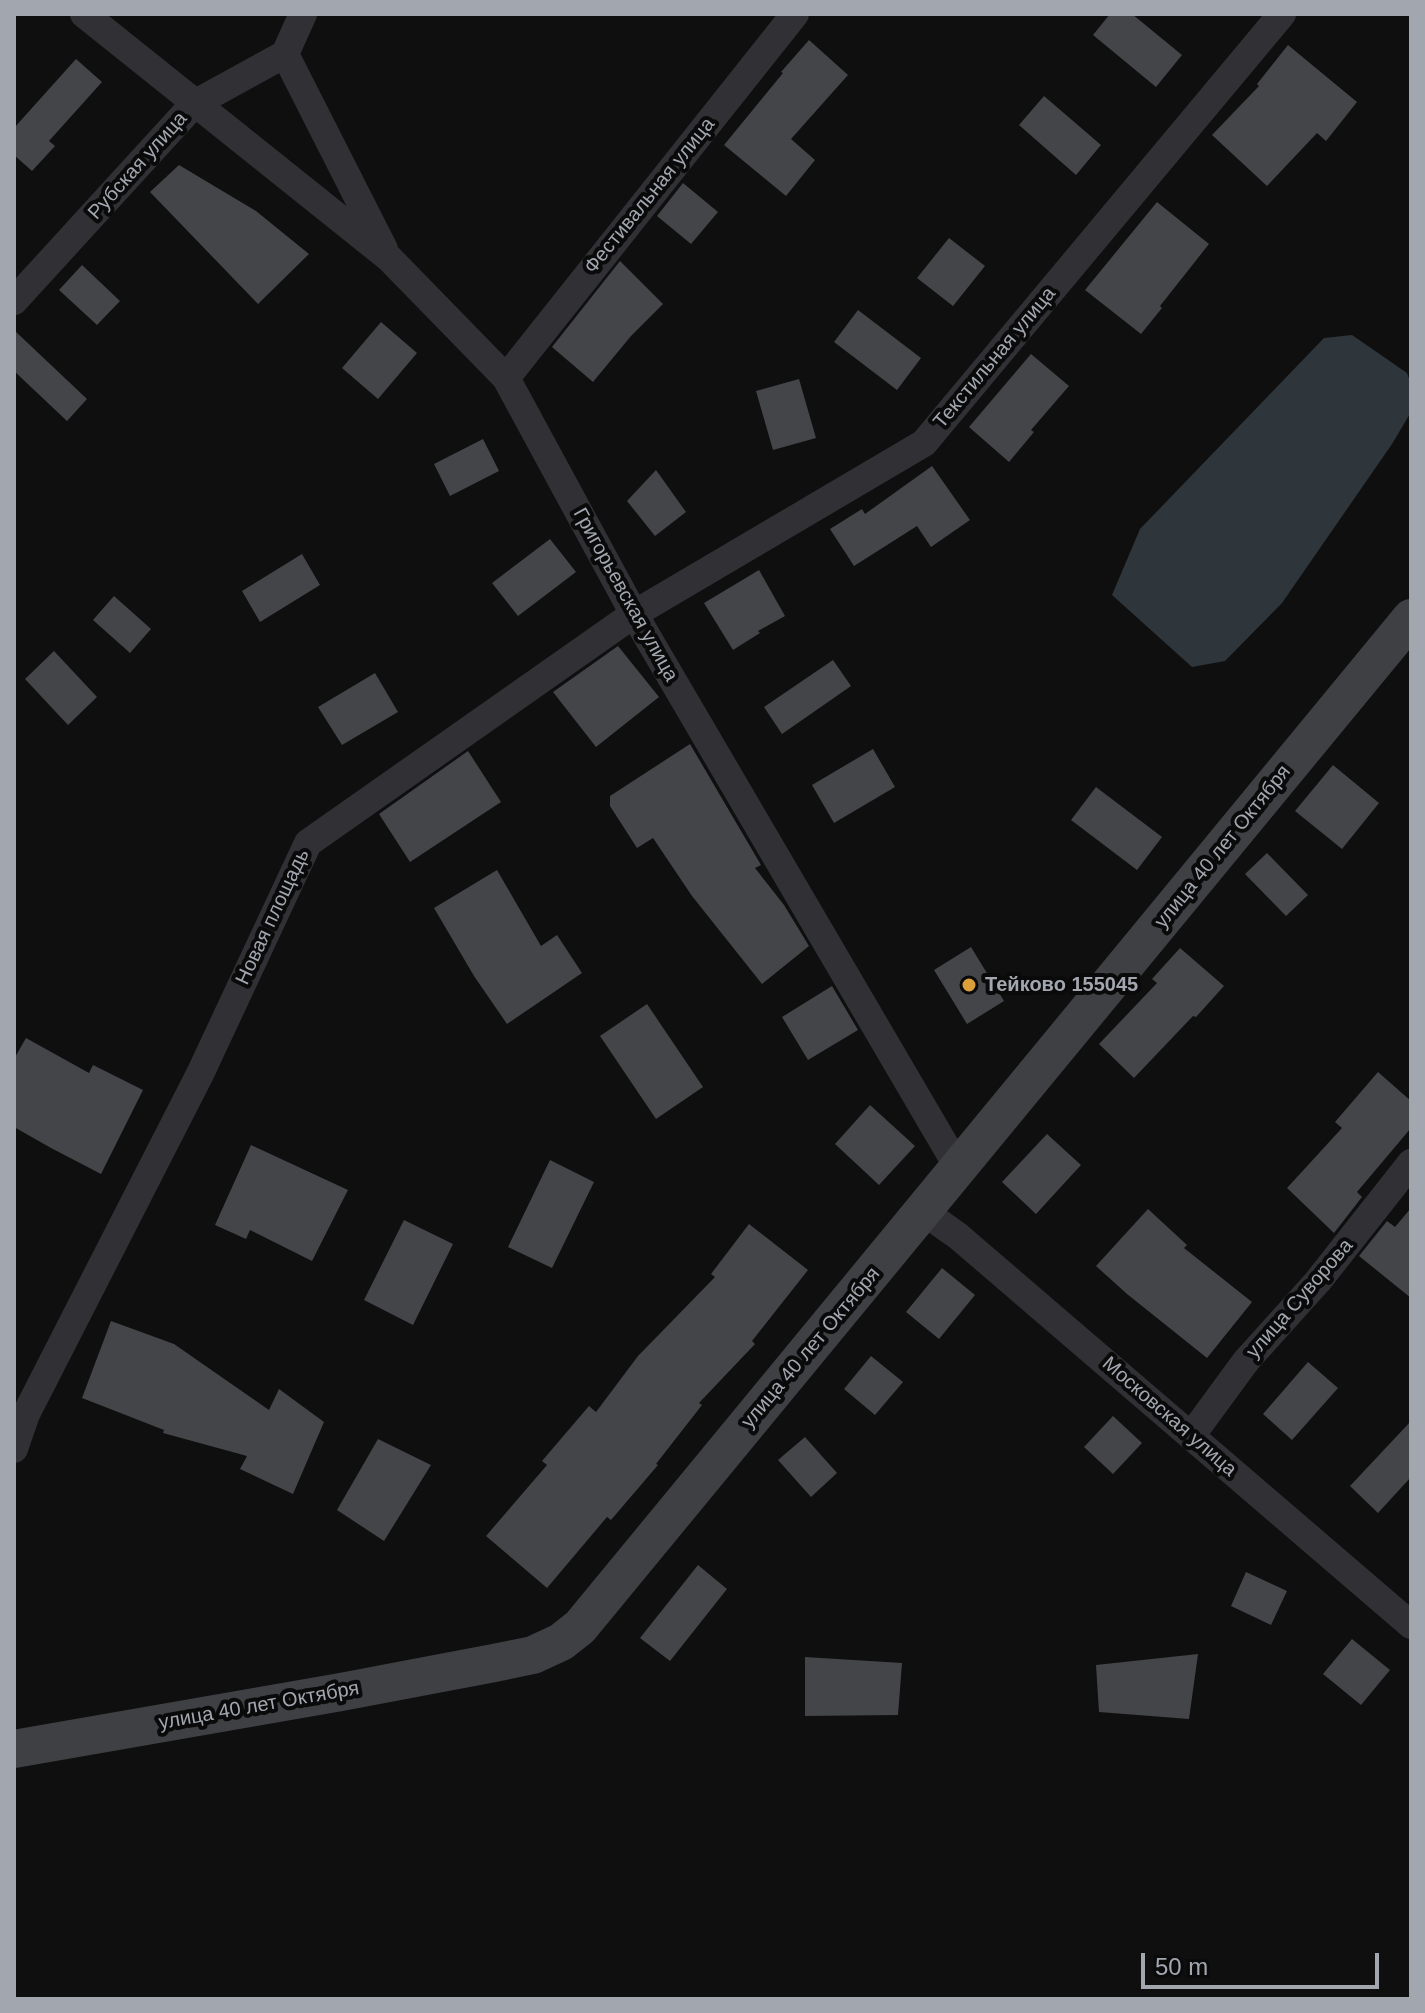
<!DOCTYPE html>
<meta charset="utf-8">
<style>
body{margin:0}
#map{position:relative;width:1425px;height:2013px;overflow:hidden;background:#0f0f10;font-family:Arial,sans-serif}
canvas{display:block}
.frame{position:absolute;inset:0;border:16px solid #a2a7af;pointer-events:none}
.scale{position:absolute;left:1141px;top:1953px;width:238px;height:36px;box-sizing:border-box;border:4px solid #a2a7af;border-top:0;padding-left:10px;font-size:24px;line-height:28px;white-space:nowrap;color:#a2a7af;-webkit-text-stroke:6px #0a0a0b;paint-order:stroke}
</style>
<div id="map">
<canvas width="1425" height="2013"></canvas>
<div class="frame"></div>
<div class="scale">50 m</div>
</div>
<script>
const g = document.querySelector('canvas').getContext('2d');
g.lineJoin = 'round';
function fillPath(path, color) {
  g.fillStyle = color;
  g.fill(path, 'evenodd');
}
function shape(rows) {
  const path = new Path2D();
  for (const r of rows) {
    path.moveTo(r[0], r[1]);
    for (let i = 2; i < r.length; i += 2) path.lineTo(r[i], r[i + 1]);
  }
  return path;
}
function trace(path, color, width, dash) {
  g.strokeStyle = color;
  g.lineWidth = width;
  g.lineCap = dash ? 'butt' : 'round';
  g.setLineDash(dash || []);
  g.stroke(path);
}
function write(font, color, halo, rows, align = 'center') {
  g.font = font + ' Arial,sans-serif';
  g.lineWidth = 8;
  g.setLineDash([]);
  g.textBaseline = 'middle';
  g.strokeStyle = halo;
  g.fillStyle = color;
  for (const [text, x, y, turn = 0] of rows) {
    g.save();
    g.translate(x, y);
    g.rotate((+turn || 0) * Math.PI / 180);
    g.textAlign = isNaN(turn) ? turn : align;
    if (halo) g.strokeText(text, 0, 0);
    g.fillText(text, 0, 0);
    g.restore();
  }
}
const water = shape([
 [1352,335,1407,373,1411,384,1411,412,1392,444,1282,603,1225,661,1192,667,1112,595,1140,529,1324,338]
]);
const building = shape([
 [1110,14,1132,14,1182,55,1156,87,1093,35],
 [809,40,848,75,791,139,815,160,786,196,724,145,783,73,781,72],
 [1288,45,1357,102,1326,141,1317,133,1267,186,1212,135,1259,86,1257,84],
 [76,59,102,82,49,141,55,146,32,171,14,155,14,128],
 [1044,96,1101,145,1076,175,1019,125],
 [179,165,256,211,309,254,258,304,150,192],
 [683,183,718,212,691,244,657,216],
 [1157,202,1209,244,1160,306,1162,308,1141,334,1085,290],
 [949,238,985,266,953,306,917,278],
 [620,261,663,304,631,336,593,382,552,347],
 [82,265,120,301,97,325,59,290],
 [858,310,921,358,897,390,834,342],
 [381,322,417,353,378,399,342,368],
 [14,330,87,399,67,421,14,371],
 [1031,354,1069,386,1031,430,1034,432,1009,462,969,427],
 [799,379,816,438,773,450,756,391],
 [483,439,499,471,450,496,434,464],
 [932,466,970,520,931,547,917,526,854,566,830,529,862,509,865,514],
 [656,470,686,512,655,536,627,501],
 [550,539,576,572,518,616,492,583],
 [302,554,320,585,260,622,242,591],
 [759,570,785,616,758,631,760,633,733,650,704,603],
 [114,596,151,629,130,653,93,620],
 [618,646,659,697,596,747,553,692],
 [54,651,97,697,68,725,25,679],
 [833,660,851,686,782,734,764,707],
 [375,673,398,712,342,745,318,707],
 [690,744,761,865,755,868,784,905,809,946,762,984,692,896,653,838,637,848,610,806,610,796],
 [873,749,895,787,834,823,812,785],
 [468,751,501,802,410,862,379,814],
 [1333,765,1379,803,1342,849,1295,811],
 [1096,787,1162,837,1137,870,1071,820],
 [1267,853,1308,895,1286,916,1245,874],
 [497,870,541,946,557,935,582,973,507,1024,474,976,434,908],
 [971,947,1004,1001,967,1024,934,970],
 [1180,948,1224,986,1196,1017,1193,1016,1134,1078,1099,1044,1157,983,1152,979],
 [832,986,858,1030,808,1060,782,1017],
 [647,1004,703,1087,656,1119,600,1036],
 [26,1038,89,1073,93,1065,143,1090,101,1174,51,1148,14,1127,14,1059],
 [1378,1072,1411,1101,1411,1128,1357,1192,1362,1197,1334,1233,1287,1188,1342,1128,1335,1122],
 [870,1105,915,1146,879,1185,835,1144],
 [1047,1134,1081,1165,1036,1214,1002,1182],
 [251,1145,348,1190,312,1261,250,1230,246,1239,215,1225],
 [550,1160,594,1182,552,1268,508,1247],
 [1411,1208,1411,1298,1359,1256,1387,1221,1395,1227],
 [1148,1209,1187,1245,1184,1248,1252,1302,1207,1358,1127,1294,1096,1266],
 [404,1220,453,1244,413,1325,364,1300],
 [749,1224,808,1270,752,1341,755,1344,699,1403,702,1405,656,1464,658,1465,611,1520,607,1517,547,1588,486,1536,547,1465,542,1461,589,1406,596,1412,638,1356,715,1277,711,1274],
 [942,1268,975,1295,939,1339,906,1312],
 [111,1321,174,1344,269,1410,279,1389,324,1422,293,1494,240,1469,247,1456,163,1433,164,1430,82,1398],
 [871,1356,903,1382,875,1415,844,1389],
 [1308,1362,1338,1388,1292,1440,1263,1414],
 [1113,1416,1142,1443,1113,1474,1084,1447],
 [1411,1421,1411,1477,1378,1513,1350,1486],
 [805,1437,837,1473,811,1497,778,1460],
 [378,1439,431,1465,384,1541,337,1510],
 [698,1565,727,1589,670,1661,640,1638],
 [1246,1572,1287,1591,1271,1625,1231,1606],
 [1352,1639,1390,1670,1361,1705,1323,1674],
 [1198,1654,1189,1719,1099,1712,1096,1665],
 [805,1657,902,1663,898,1715,805,1716]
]);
const street = shape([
 [84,14,389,258,506,378,634,614,959,1169],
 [285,54,384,249],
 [14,301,194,104,285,54,303,14],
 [506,378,795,14],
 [924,1212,958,1236,1411,1625],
 [1191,1436,1246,1361,1318,1281,1411,1163],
 [14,1449,26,1414,200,1074,308,843,634,614,924,443,1282,14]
]);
const secondary = shape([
 [14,1749,341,1692,494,1663,533,1655,561,1642,580,1627,1411,618]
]);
const markers = [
 [969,985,8,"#db9f3c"]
];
const streetNames = [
 ["Рубская улица",138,166,-48],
 ["Фестивальная улица",650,196,-51],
 ["Текстильная улица",995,358,-50],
 ["Григорьевская улица",625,595,61],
 ["улица 40 лет Октября",1223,847,-51],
 ["Новая площадь",273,917,-65],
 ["улица Суворова",1300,1299,-49],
 ["улица 40 лет Октября",811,1348,-50],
 ["Московская улица",1169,1417,41],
 ["улица 40 лет Октября",259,1706,-10]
];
const poiNames = [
 ["Тейково 155045",985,985]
];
fillPath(water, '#2e363b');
fillPath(building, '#434548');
trace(street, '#313135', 28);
trace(secondary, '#3f4044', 38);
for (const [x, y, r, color] of markers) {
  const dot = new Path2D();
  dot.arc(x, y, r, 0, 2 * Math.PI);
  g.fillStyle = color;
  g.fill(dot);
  trace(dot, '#0a0a0b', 3);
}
write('20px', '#a2a7af', '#0a0a0b', streetNames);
write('bold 20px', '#a2a7af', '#0a0a0b', poiNames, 'left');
</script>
